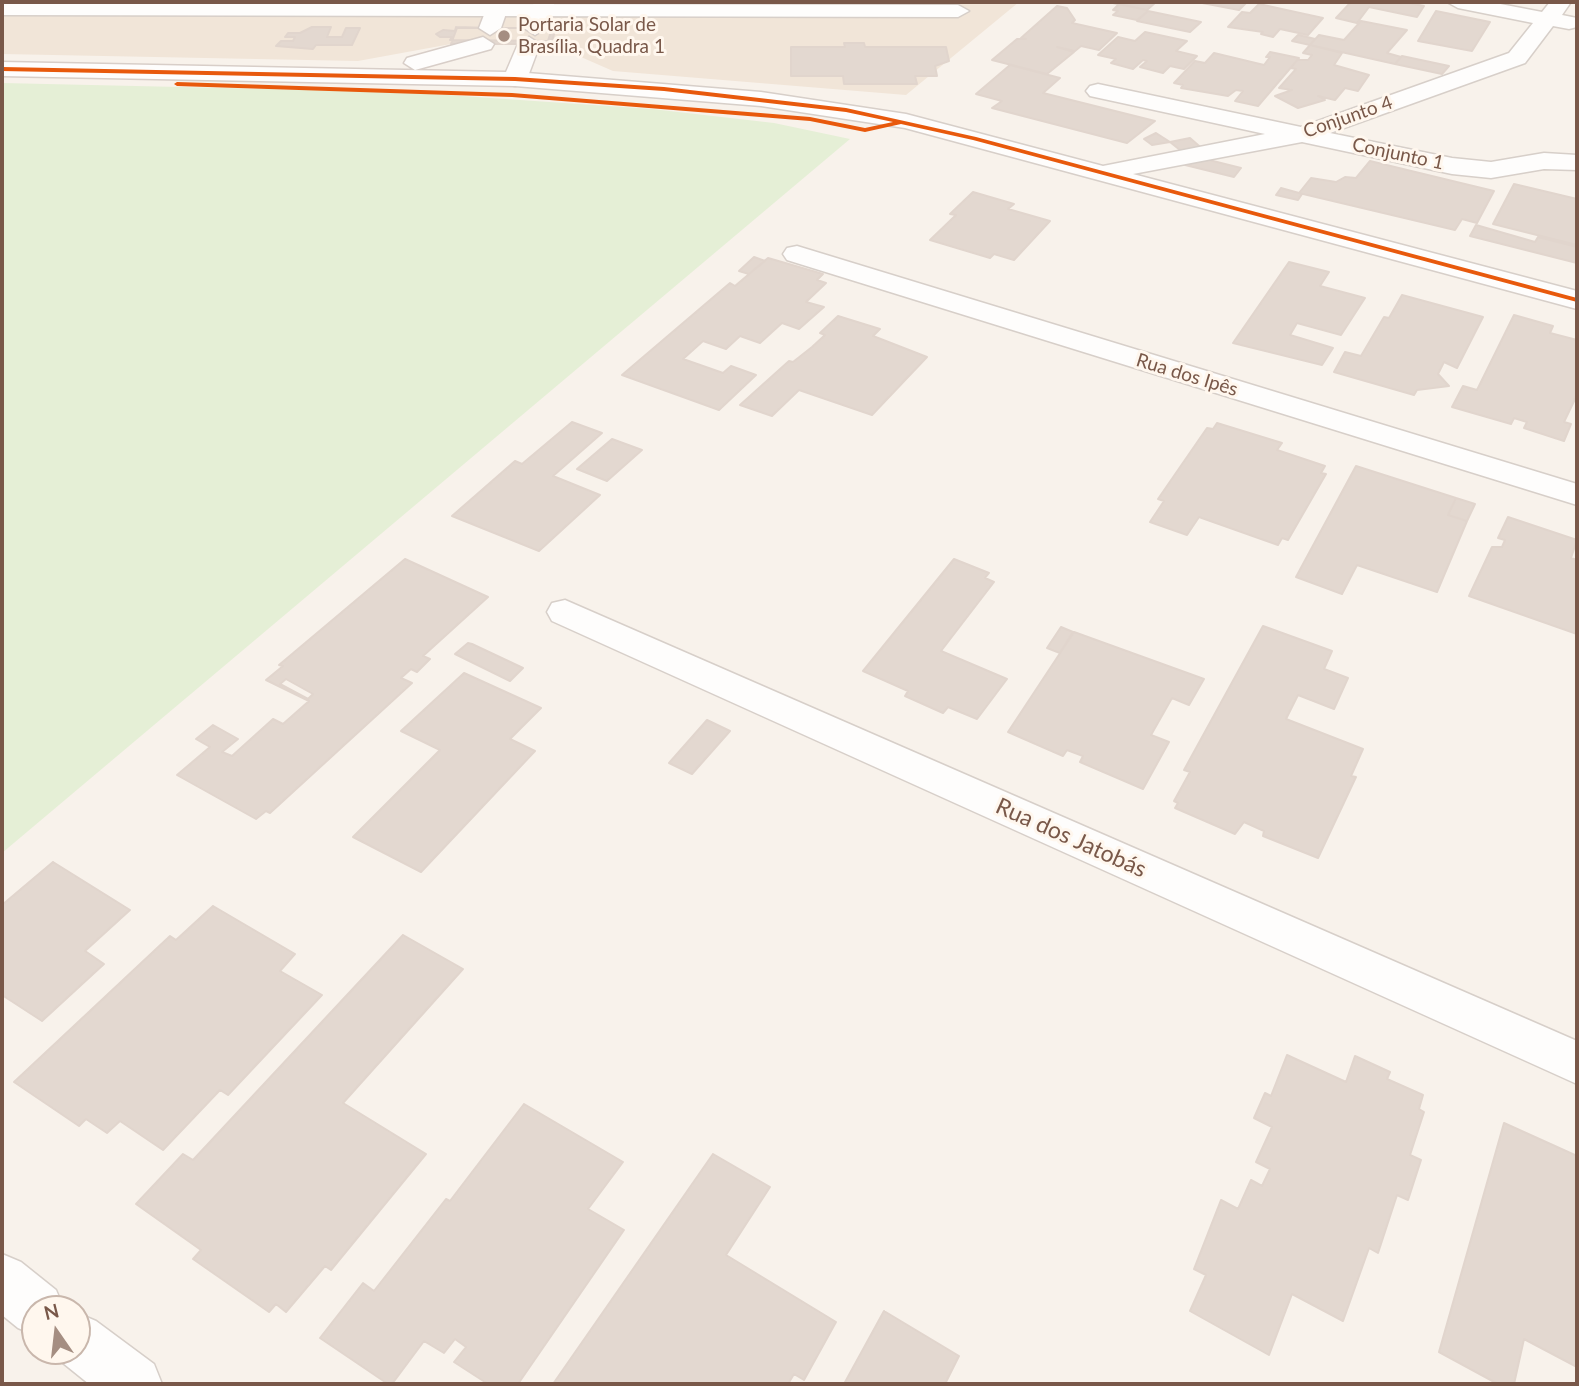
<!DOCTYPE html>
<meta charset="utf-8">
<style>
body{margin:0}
#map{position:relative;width:1579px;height:1386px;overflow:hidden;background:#f8f2eb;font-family:Lato,sans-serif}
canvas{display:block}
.frame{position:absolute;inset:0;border:4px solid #795849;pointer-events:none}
.north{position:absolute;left:21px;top:1295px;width:70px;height:70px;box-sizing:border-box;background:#fff7ee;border:2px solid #c9b7ac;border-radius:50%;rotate:346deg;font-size:19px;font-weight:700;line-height:28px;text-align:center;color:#795849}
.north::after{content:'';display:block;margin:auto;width:24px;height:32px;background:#a58e82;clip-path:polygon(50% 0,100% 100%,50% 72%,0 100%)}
</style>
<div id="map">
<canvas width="1579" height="1386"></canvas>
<div class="frame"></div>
<div class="north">N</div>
</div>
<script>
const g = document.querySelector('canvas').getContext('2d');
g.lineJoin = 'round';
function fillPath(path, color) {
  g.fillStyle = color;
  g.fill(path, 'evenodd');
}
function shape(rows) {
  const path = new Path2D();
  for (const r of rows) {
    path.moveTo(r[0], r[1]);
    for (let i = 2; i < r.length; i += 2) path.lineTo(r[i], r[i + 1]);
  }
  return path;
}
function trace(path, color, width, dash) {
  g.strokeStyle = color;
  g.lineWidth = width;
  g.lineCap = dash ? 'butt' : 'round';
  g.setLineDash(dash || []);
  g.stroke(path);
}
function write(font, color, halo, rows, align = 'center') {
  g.font = font + ' Lato,sans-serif';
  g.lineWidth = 6;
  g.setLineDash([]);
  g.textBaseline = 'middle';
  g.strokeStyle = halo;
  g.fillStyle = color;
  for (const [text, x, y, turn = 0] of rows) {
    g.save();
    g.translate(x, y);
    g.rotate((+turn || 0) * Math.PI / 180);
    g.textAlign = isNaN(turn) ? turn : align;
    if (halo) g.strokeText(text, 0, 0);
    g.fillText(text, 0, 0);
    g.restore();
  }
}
const residential = shape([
 [2,2,1019,2,906,95,613,71,551,44,451,44,358,61,2,54]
]);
const green = shape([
 [2,83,403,92,652,109,774,123,850,139,2,853]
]);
const building = shape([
 [1108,2,1156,2,1147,10,1108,2],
 [1197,2,1247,2,1239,10,1197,2],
 [1351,2,1404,2,1424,6,1417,17,1369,7,1357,23,1336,18,1351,2],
 [1119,4,1147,10,1148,11,1137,20,1113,15,1118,11,1113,10,1119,4],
 [1259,4,1300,13,1323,18,1308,35,1280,29,1273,37,1261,34,1263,32,1228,27,1242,12,1250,13,1259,4],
 [1057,6,1067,8,1075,20,1072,23,1117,33,1099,50,1081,46,1075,51,1057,47,1074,52,1047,74,992,60,1017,39,1026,39,1021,38,1057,6],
 [1148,11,1201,22,1190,32,1137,21,1148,11],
 [1436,11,1490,22,1472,51,1418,41,1436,11],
 [1361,21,1407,30,1387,53,1401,57,1395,64,1310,45,1319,35,1344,40,1361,21],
 [312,27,331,27,327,37,342,37,346,28,360,28,352,45,316,45,313,49,276,46,281,41,293,41,295,37,285,37,288,33,300,33,312,27],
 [456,27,491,28,552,28,548,41,450,40,452,37,440,37,436,34,443,30,455,31,456,27],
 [457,28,556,28,551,44,451,44,457,28],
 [1145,32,1187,41,1176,51,1197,56,1184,69,1170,66,1163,73,1140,67,1147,61,1143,60,1133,69,1111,63,1116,59,1098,55,1118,37,1135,41,1145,32],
 [1298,35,1307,37,1315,39,1310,45,1292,41,1298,35],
 [844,43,864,43,865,47,946,47,949,61,935,66,937,76,915,76,917,84,844,84,843,76,791,76,791,47,845,47,844,43],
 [1310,45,1342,53,1334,65,1369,75,1358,91,1345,88,1335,100,1318,96,1325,100,1298,108,1275,96,1292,90,1279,88,1296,69,1291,68,1297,60,1308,60,1312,55,1303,53,1310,45],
 [1270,52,1299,58,1258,106,1235,101,1243,91,1236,90,1228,96,1181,88,1183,85,1174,83,1195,61,1205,63,1214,53,1264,65,1270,57,1266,57,1270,52],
 [1402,56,1449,66,1442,74,1395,64,1402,56],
 [1010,65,1060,78,1043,93,1155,121,1127,143,992,108,1002,101,976,94,1010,65],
 [1156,133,1170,142,1152,145,1144,139,1156,133],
 [1190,138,1206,152,1205,159,1241,168,1234,177,1177,163,1185,154,1170,142,1190,138],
 [1370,161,1469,185,1494,191,1477,223,1462,219,1455,230,1299,193,1311,178,1336,182,1345,177,1356,178,1370,161],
 [1514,184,1577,199,1577,245,1493,224,1514,184],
 [1281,188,1299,193,1302,194,1298,200,1276,195,1281,188],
 [973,192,1014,204,1008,209,1050,221,1014,260,994,254,990,258,930,240,956,215,950,214,973,192],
 [1476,225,1535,242,1538,237,1577,247,1577,263,1470,236,1476,225],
 [754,257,765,261,749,274,739,271,754,257],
 [768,258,823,274,817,280,826,283,806,302,824,307,799,329,782,323,760,343,740,336,726,349,703,341,683,359,723,373,731,366,756,375,719,410,622,375,730,283,735,286,768,258],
 [1289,262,1329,272,1320,286,1365,298,1341,335,1297,323,1290,335,1333,348,1322,365,1233,343,1289,262],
 [1402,295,1483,317,1457,368,1444,362,1438,374,1449,386,1417,390,1414,395,1334,372,1345,352,1361,356,1384,317,1389,318,1402,295],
 [1514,315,1553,326,1550,333,1577,340,1577,395,1564,422,1571,424,1564,441,1524,428,1527,422,1514,418,1511,424,1452,407,1463,386,1477,390,1514,315],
 [838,316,880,329,873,336,927,357,872,415,799,390,772,416,740,405,789,361,793,362,812,347,825,335,820,333,838,316],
 [572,422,602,433,553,476,600,495,539,551,452,516,515,461,522,464,572,422],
 [1217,423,1282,443,1277,450,1325,466,1321,473,1326,474,1288,540,1282,538,1278,545,1199,517,1187,535,1150,522,1164,501,1158,499,1207,428,1213,429,1217,423],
 [612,439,642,450,607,481,577,469,612,439],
 [1356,466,1456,498,1448,515,1467,521,1437,592,1357,565,1342,594,1296,577,1356,466],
 [1456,498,1475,504,1467,521,1448,515,1456,498],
 [1508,517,1577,540,1571,558,1577,560,1577,634,1469,596,1492,547,1502,547,1505,540,1498,538,1508,517],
 [405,559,488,597,423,656,430,659,417,672,411,669,401,678,412,683,270,813,266,811,256,819,177,775,210,747,196,739,213,725,238,739,222,752,232,756,273,719,283,724,309,701,266,680,283,666,279,665,405,559],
 [286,679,313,694,308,699,280,684,286,679],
 [954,559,989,573,985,578,994,582,941,651,1007,679,977,719,948,707,943,713,905,696,908,691,863,671,954,559],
 [1263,626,1332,651,1324,669,1348,678,1334,709,1298,695,1286,719,1363,749,1351,776,1356,777,1318,858,1263,836,1264,831,1244,822,1235,834,1175,808,1178,803,1174,801,1190,772,1184,770,1263,626],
 [1061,627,1073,632,1060,653,1047,648,1061,627],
 [1074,632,1204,679,1189,705,1172,698,1151,735,1169,742,1143,789,1080,762,1083,756,1067,750,1063,756,1008,732,1074,632],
 [468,643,472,644,523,668,510,681,455,654,468,643],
 [464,673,541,708,510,739,535,751,421,872,353,837,440,750,401,731,464,673],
 [707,720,730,731,692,774,669,763,707,720],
 [53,862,130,910,85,951,104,964,42,1021,2,995,2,905,53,862],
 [213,906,295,954,280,971,322,995,228,1095,220,1090,163,1150,120,1121,107,1133,86,1119,79,1126,14,1082,170,936,176,940,213,906],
 [403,935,463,969,343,1103,426,1154,331,1270,325,1266,286,1312,276,1304,269,1312,193,1259,201,1250,136,1204,183,1154,193,1160,403,935],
 [1287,1055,1346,1082,1355,1056,1390,1072,1387,1079,1423,1095,1419,1109,1424,1112,1410,1155,1421,1160,1408,1200,1397,1195,1378,1253,1369,1248,1343,1321,1292,1294,1269,1355,1190,1311,1206,1275,1194,1269,1221,1200,1238,1209,1251,1180,1262,1186,1270,1169,1256,1162,1272,1127,1254,1118,1265,1093,1271,1096,1287,1055],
 [524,1104,623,1162,588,1209,624,1230,518,1384,488,1384,454,1362,466,1347,455,1339,444,1353,424,1341,392,1384,388,1384,320,1338,363,1283,374,1291,446,1199,450,1201,524,1104],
 [1504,1123,1577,1156,1577,1367,1524,1339,1514,1384,1498,1384,1439,1352,1504,1123],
 [713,1154,770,1187,726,1255,836,1322,804,1380,794,1374,788,1384,553,1384,713,1154],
 [884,1311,959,1356,945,1384,844,1384,884,1311]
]);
const street = shape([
 [1447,2,1490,2,1542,12,1550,2,1571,2,1562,15,1577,18,1577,27,1569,29,1553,26,1525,63,1330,133,1452,158,1491,162,1544,153,1577,155,1577,170,1544,169,1491,178,1452,174,1302,142,1133,174,1577,291,1577,309,905,128,761,106,515,86,507,84,503,79,507,74,515,72,761,92,906,114,1103,166,1265,134,1090,96,1086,91,1090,86,1098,84,1301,127,1509,53,1533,23,1458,8,1447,2],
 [2,3,958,5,969,11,958,17,2,15,2,3],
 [797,246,1577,484,1577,505,787,260,783,254,787,248,797,246],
 [565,600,1577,1041,1577,1084,552,621,547,612,552,603,565,600],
 [2,1254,21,1262,56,1290,64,1309,35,1309,35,1335,18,1328,2,1315,2,1254],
 [77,1313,96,1321,154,1364,162,1384,89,1384,58,1359,54,1351,77,1351,77,1313]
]);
const secondary = shape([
 [489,2,510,2,501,28,490,35,479,28,489,2],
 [534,2,555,2,546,28,535,35,524,28,534,2],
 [483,37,494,44,491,49,415,70,404,63,407,58,483,37],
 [529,37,540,44,527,79,523,84,515,86,2,76,2,62,506,72,518,44,529,37]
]);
const cycleway = shape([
 [2,67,515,77,664,87,846,108,976,137,1577,298,1577,302,973,140,901,124,865,132,810,121,512,97,177,86,174,84,177,82,512,93,810,117,865,128,893,122,846,112,664,91,515,81,2,71,2,67]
]);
const markers = [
 [504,36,7,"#a58e82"]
];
const farPoinames = [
 ["Portaria Solar de",518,25],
 ["Brasília, Quadra 1",518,47]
];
const farStreetnames = [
 ["Conjunto 4",1348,117,-19],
 ["Conjunto 1",1398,154,12],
 ["Rua dos Ipês",1187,375,17]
];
const streetNames = [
 ["Rua dos Jatobás",1071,838,24]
];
fillPath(residential, '#f1e5d8');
fillPath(green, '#e5efd6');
fillPath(building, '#e3d8d0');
trace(building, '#e1d5cd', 2);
trace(street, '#d7cfc9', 3);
trace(secondary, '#d8cec8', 3);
fillPath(street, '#fefdfc');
fillPath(secondary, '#fefdfc');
fillPath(cycleway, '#e8590c');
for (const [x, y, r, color] of markers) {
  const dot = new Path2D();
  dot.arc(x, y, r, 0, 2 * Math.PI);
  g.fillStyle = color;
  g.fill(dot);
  trace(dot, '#fff7ee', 2.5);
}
write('19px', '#795849', '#fff7ee', farPoinames, 'left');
write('19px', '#795849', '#fff7ee', farStreetnames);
write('23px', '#795849', '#fff7ee', streetNames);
</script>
